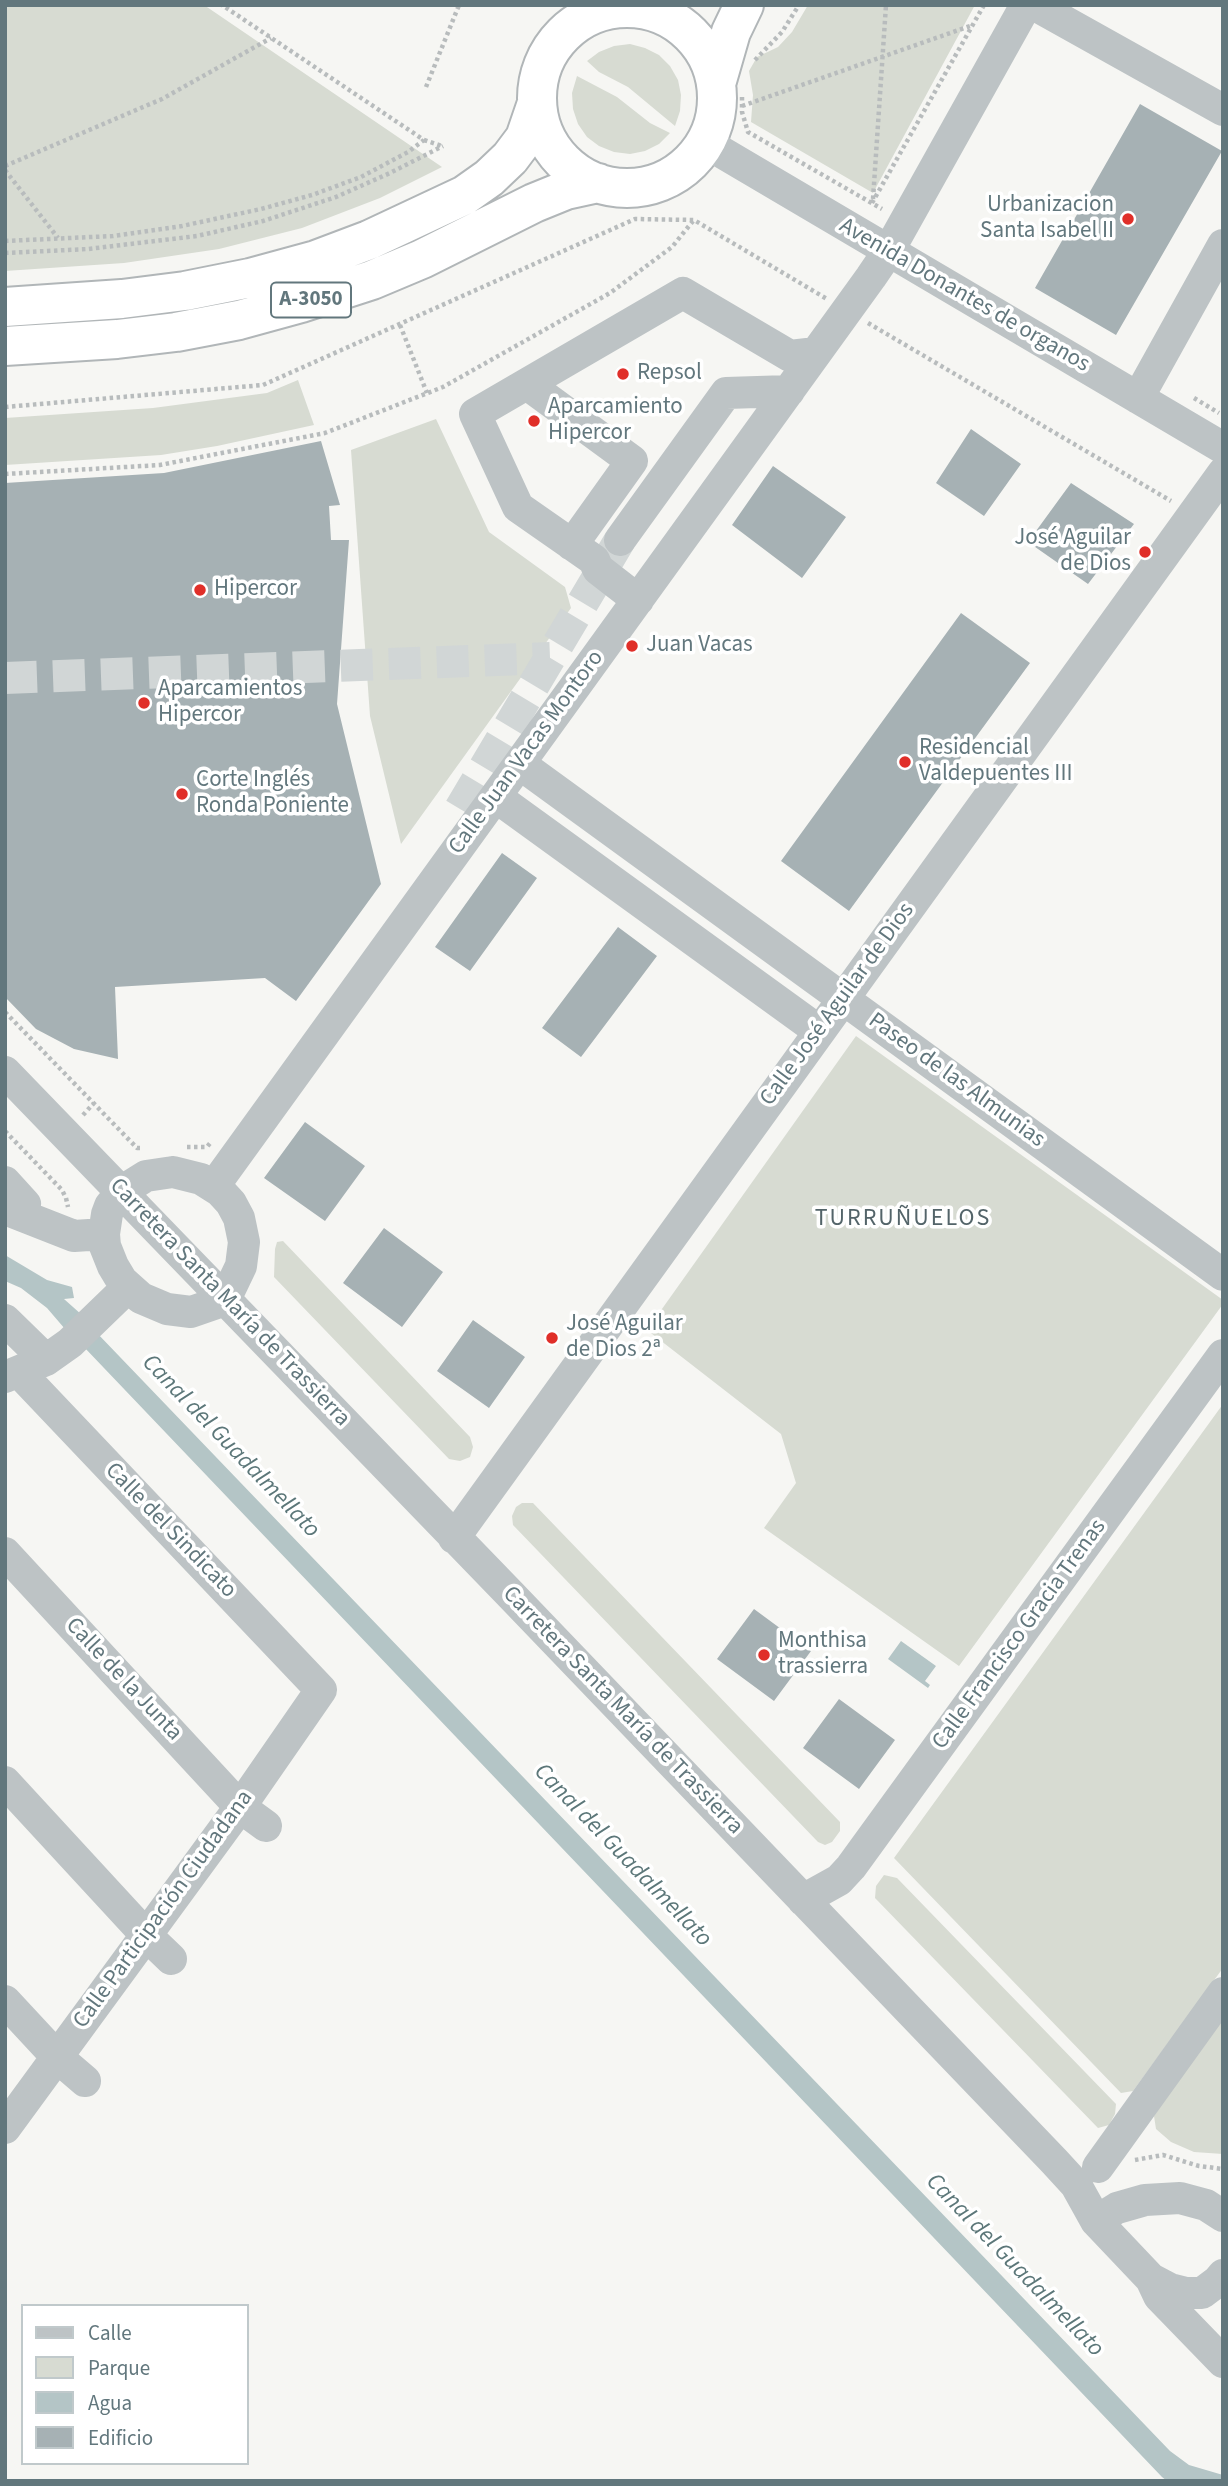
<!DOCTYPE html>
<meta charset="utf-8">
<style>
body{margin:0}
#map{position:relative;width:1228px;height:2486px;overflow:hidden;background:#f6f6f3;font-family:"Source Sans 3",sans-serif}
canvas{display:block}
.frame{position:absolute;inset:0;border:7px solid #62777d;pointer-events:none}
.legend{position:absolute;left:21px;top:2304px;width:228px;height:161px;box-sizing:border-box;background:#fff;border:2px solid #c0c9cb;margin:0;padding:9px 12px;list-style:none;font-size:21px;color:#62777d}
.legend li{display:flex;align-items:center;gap:14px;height:35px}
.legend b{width:35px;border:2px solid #c0c9cb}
</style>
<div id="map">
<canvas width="1228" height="2486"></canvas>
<div class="frame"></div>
<ul class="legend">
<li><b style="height:9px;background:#bdc3c5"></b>Calle</li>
<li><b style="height:19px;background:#d7dbd2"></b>Parque</li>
<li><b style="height:19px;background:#b4c5c6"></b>Agua</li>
<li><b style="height:19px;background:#a6b1b4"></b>Edificio</li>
</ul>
</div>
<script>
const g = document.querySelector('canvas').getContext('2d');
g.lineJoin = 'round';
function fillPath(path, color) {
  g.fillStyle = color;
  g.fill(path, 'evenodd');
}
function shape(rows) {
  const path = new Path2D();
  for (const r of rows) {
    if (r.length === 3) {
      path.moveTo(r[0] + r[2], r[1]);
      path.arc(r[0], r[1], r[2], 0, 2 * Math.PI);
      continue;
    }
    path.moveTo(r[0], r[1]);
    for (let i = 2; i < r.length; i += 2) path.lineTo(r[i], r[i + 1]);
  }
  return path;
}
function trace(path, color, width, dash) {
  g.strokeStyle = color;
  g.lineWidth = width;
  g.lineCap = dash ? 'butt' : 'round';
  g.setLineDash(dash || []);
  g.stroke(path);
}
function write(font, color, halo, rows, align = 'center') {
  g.font = font + ' "Source Sans 3",sans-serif';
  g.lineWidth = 7;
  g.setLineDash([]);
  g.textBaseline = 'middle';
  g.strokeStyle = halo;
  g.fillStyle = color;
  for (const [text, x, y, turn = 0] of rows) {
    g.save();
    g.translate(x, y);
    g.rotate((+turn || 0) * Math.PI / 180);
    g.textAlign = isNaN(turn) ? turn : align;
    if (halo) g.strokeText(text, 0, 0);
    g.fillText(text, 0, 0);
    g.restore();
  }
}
const green = shape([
 [5,5,204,5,442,167,380,198,302,228,219,249,124,263,5,271],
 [808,5,975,5,873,193,751,122,753,95,749,71,757,57,778,47,792,32],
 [630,44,645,48,659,55,670,66,678,80,681,95,680,111,675,126,628,87,599,72,587,61,599,52,614,46],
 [577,76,617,97,650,123,670,133,659,144,645,151,630,154,614,152,599,146,587,137,578,124,573,109,572,93],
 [298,380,314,425,217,446,161,455,5,465,5,418,153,408,267,393],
 [436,419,489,532,565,587,571,608,401,844,370,716,351,450],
 [856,1036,1223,1300,1223,1304,959,1666,764,1528,796,1483,781,1434,647,1330],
 [283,1241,470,1437,473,1447,470,1457,460,1461,449,1459,274,1277,275,1249,277,1242],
 [1223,1404,1223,1968,1133,2091,1121,2093,894,1858],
 [522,1503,533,1503,840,1822,840,1831,832,1842,825,1845,818,1842,513,1525,512,1516,516,1507],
 [884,1875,897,1878,1116,2104,1115,2114,1109,2125,1098,2128,875,1898,876,1886],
 [1223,2010,1223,2154,1194,2152,1171,2142,1156,2129,1154,2116]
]);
const water = shape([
 [5,1255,47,1280,72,1287,74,1298,64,1299,82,1315,65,1329,47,1308,21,1288,5,1281],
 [96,1332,1170,2451,1189,2465,1223,2475,1223,2481,1167,2481,1162,2477,83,1346],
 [901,1641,936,1666,925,1681,930,1685,928,1688,888,1659]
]);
const building = shape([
 [1140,104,1222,151,1116,335,1035,288],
 [971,429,1021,464,984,516,936,483],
 [321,441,340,505,329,506,331,540,349,540,337,704,381,884,296,1001,265,978,115,987,118,1059,74,1049,36,1029,5,997,5,483,164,473],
 [773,466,846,517,802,578,732,525],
 [1071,483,1134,524,1088,584,1028,542],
 [961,613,1030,663,849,911,781,861],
 [502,853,537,878,470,971,435,947],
 [618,927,657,956,581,1057,542,1028],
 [305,1122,365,1166,325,1221,264,1178],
 [384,1228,443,1272,402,1327,343,1283],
 [473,1320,525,1357,489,1408,437,1371],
 [754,1609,811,1651,774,1701,717,1659],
 [839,1699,895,1740,859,1789,803,1748]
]);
const minorTunnel = shape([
 [5,678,550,658],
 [460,809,620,540]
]);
const path = shape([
 [755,60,782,32,799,5],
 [426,87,459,5],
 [742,97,742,112,748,132,882,209],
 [742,106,973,25],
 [424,140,442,146],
 [5,166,162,99,271,38],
 [5,170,58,238],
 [873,199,886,5],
 [872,203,984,5],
 [5,241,113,236,182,226,261,209,312,195,361,177,408,152,424,140,222,5],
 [5,253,88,249,197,236,263,221,336,197,390,173,443,146],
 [868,323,1171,501],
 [400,325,427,393],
 [1194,398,1219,413],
 [5,407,263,385,635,219,694,220,827,299],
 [5,474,160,465,325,433,443,387,610,293,672,247,693,221],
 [5,1012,137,1148,143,1148],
 [83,1115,94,1103],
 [5,1131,62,1190,66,1198,68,1207],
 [187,1147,207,1147,211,1142],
 [1135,2160,1163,2155,1199,2166,1223,2169]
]);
const minor = shape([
 [1035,5,1223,110],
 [706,143,1223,448],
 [527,384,632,461,572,545],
 [1138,398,1223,245],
 [620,540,726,393,789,391],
 [638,600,598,569,594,560,518,507,475,414,683,293,790,356,816,353],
 [520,764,1223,1275],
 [496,797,819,1031],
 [5,1072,511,1595,1054,2161,1076,2185,1096,2221,1151,2279,1159,2296,1223,2362],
 [173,1172,201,1179,220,1191,231,1203,239,1218,244,1242,241,1266,230,1289,217,1303,191,1312,167,1309,141,1298,122,1281,113,1266,105,1246,104,1234,107,1214,110,1206,122,1191,146,1176,173,1172],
 [5,1182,25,1204,21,1215],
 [214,1186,871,277,888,252,1026,5],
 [5,1209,74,1236,104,1234],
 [5,1320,46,1360],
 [5,1377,46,1360,70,1343,128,1287],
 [454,1538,1223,473],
 [5,1553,240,1807,266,1826],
 [5,1782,146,1935,171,1959],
 [803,1900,839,1880,851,1867,1223,1355],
 [5,2001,57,2057,85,2081],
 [5,2128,240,1807,321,1690,19,1372],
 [1098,2167,1223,1993],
 [1096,2221,1117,2208,1145,2200,1180,2198,1206,2205,1223,2216],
 [1151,2279,1170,2289,1186,2293,1202,2293,1218,2281,1223,2275]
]);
const highway = shape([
 [627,98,90],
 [716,84,731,32,744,5],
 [5,307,122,299,185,291,250,278,316,260,369,240,465,195,489,178,510,158,525,138,537,103],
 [5,346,117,339,176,332,239,320,301,303,372,280,422,259,534,203,566,190,598,183]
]);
const markers = [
 [1128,219,7,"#e02f29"],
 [623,374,7,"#e02f29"],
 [534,421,7,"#e02f29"],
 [1145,552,7,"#e02f29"],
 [200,590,7,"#e02f29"],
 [632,646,7,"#e02f29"],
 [144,703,7,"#e02f29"],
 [905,762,7,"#e02f29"],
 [182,794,7,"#e02f29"],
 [552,1338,7,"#e02f29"],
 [764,1655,7,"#e02f29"]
];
const shields = [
 [311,300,80]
];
const shieldNames = [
 ["A-3050",311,300]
];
const poiNames = [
 ["Urbanizacion",1114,206,"right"],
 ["Santa Isabel II",1114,232,"right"],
 ["Repsol",637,374],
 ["Aparcamiento",548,408],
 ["Hipercor",548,434],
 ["José Aguilar",1131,539,"right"],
 ["de Dios",1131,565,"right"],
 ["Hipercor",214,590],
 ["Juan Vacas",646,646],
 ["Aparcamientos",158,690],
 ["Hipercor",158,716],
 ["Residencial",919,749],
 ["Valdepuentes III",919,775],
 ["Corte Inglés",196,781],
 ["Ronda Poniente",196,807],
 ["José Aguilar",566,1325],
 ["de Dios 2ª",566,1351],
 ["Monthisa",778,1642],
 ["trassierra",778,1668]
];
const streetNames = [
 ["Avenida Donantes de organos",964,296,30],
 ["Calle Juan Vacas Montoro",527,753,-54],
 ["Calle José Aguilar de Dios",838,1005,-54],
 ["Paseo de las Almunias",956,1081,36],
 ["Carretera Santa María de Trassierra",229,1303,46],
 ["Calle del Sindicato",170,1531,46],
 ["Calle Francisco Gracia Trenas",1020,1635,-54],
 ["Calle de la Junta",123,1680,47],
 ["Carretera Santa María de Trassierra",622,1711,46],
 ["Calle Participación Ciudadana",164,1910,-54]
];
const neighbourhoodNames = [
 ["TURRUÑUELOS",903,1220]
];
const waterNames = [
 ["Canal del Guadalmellato",230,1447,46],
 ["Canal del Guadalmellato",622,1856,46],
 ["Canal del Guadalmellato",1014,2266,46]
];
fillPath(green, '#d7dbd2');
fillPath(water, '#b4c5c6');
fillPath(building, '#a6b1b4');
trace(minorTunnel, '#d1d6d6', 32, [32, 16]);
trace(highway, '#b1b6b8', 42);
trace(path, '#b8bcbd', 4.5, [3.5, 3.5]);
trace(minor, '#bdc3c5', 32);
trace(highway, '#fff', 38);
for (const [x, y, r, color] of markers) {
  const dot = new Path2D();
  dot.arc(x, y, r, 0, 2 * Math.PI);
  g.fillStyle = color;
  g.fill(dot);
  trace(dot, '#fff', 2.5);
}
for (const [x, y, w] of shields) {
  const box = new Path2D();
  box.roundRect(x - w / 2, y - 17.5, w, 35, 5);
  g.fillStyle = '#fff';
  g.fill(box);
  trace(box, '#62777d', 2);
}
write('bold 21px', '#62777d', null, shieldNames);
write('23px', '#62777d', '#fff', poiNames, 'left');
write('23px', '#62777d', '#fff', streetNames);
g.letterSpacing = '2px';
write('24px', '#536469', '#fff', neighbourhoodNames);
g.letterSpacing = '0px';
write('italic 24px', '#5c7779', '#fff', waterNames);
</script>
